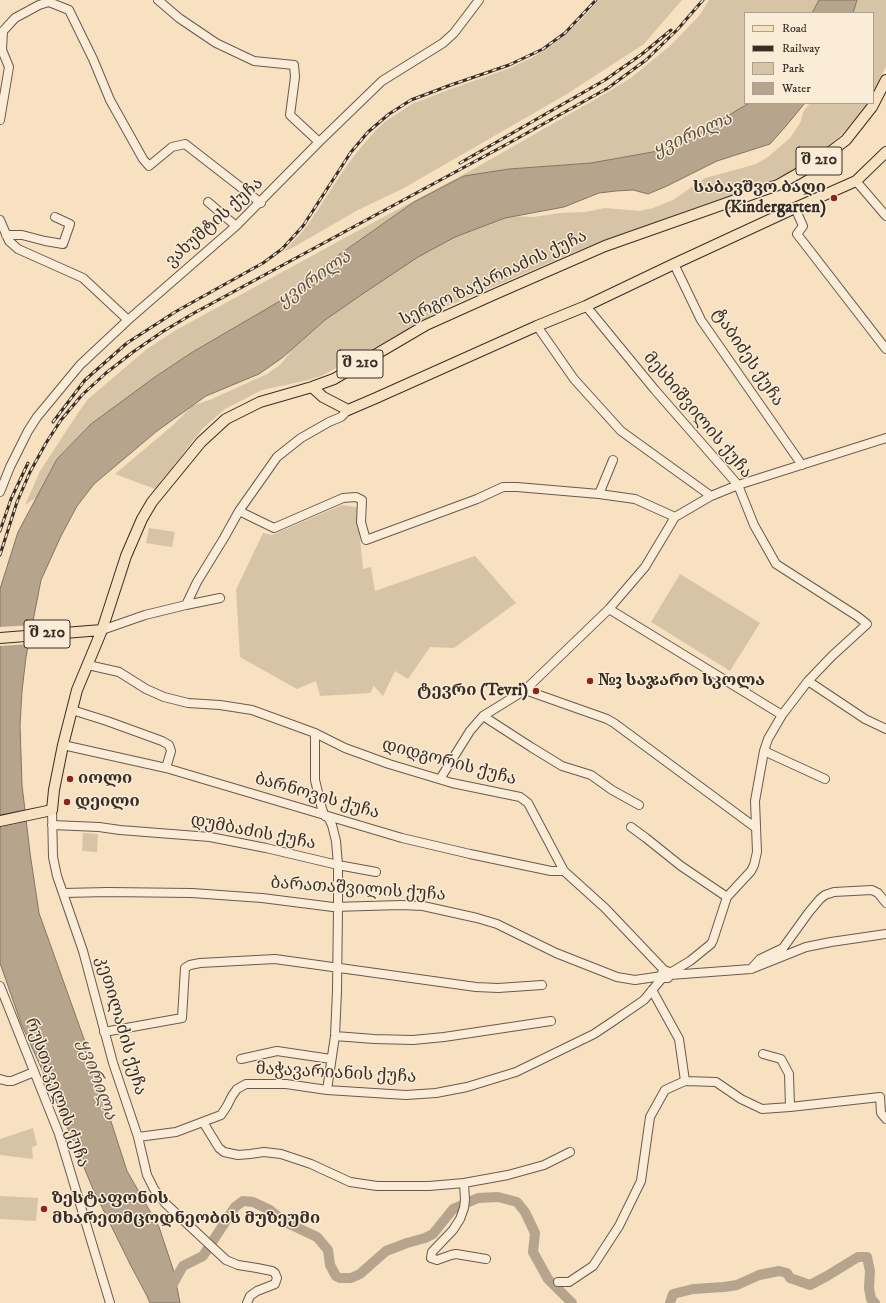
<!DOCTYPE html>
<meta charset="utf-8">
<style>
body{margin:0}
#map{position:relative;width:886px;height:1303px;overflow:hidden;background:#f7e1c1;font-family:"IM FELL DW Pica",serif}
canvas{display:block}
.legend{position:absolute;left:744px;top:12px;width:130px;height:92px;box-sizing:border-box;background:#faecd7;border:1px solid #aca090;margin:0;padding:5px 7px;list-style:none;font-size:12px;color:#382e25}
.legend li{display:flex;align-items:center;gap:8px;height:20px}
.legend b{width:20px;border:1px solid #aca090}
</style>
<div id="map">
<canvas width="886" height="1303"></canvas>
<ul class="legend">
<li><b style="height:5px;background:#f7e1c1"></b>Road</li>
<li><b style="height:5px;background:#382e25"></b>Railway</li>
<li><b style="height:11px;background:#d7c3a6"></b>Park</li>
<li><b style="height:11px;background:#b6a48c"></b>Water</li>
</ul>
</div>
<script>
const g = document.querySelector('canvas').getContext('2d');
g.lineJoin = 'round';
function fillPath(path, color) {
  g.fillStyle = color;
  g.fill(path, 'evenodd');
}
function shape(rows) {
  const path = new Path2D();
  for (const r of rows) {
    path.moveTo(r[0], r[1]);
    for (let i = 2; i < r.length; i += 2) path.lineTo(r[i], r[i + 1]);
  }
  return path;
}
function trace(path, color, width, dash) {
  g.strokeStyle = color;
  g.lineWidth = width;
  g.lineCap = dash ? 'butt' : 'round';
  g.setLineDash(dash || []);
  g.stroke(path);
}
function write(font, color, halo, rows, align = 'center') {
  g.font = font + ' "IM FELL DW Pica","Noto Serif Georgian",serif';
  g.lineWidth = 3;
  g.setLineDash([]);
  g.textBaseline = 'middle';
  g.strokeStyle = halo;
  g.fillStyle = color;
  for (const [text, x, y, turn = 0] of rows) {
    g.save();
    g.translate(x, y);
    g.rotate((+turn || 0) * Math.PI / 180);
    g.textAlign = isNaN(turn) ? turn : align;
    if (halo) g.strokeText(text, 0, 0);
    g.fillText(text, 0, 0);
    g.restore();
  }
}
const green = shape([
 [599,0,682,0,644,44,567,94,404,188,358,210,294,247,283,252,303,231,311,220,347,165,363,145,377,129,386,121,412,104,448,90,510,68,535,56,554,44,578,23],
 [709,0,819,0,812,13,745,13,745,103,749,103,675,148,591,163,509,169,464,176,414,202,330,261,312,280,292,294,191,353,155,377,91,424,57,459,37,497,25,505,40,471,80,410,88,399,147,349,176,330,299,263,348,236,479,166,608,92,632,77,671,45,699,16],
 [851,0,886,0,886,66,873,96,873,13,847,13],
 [810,103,868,103,841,135,819,154,797,169,753,189,705,204,582,249,448,306,360,356,321,376,304,381,262,390,225,409,203,428,155,489,115,474,172,426,192,406,212,399,267,374,281,364,296,344,318,326,358,290,382,264,504,216,533,217,560,213,586,212,605,208,640,211,653,208,673,200,705,178,742,168,756,164,768,157,791,137,801,121,803,112],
 [342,505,357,507,363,569,371,567,375,591,475,556,516,603,454,648,430,647,408,679,395,671,383,696,374,686,370,693,320,696,316,681,297,689,240,657,236,590,263,533,272,535],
 [149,528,175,532,172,547,146,543],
 [680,574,760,623,730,671,651,622],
 [83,833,98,834,97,852,82,851],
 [33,1128,37,1145,32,1147,33,1159,0,1155,0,1139],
 [0,1196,38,1198,36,1221,0,1219]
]);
const water = shape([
 [819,0,857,0,853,13,812,13,819,0],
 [749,103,805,103,786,126,770,144,717,161,667,186,648,194,633,190,616,191,599,193,564,207,505,218,455,237,418,257,361,295,325,320,282,358,259,374,206,396,157,431,94,484,77,506,61,536,41,580,26,657,22,691,20,725,22,785,30,853,39,913,89,1053,127,1171,159,1227,174,1272,180,1303,150,1303,147,1296,130,1264,93,1189,57,1103,21,1023,0,963,0,589,18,532,57,459,91,424,155,377,191,353,292,294,312,280,330,261,414,202,464,176,509,169,591,163,675,148,749,103]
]);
const pier = shape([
 [34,625,30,644,0,646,0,627]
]);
const river = shape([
 [170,1289,183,1266,203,1256,235,1207,243,1201,253,1202,270,1210,283,1221,317,1237,328,1250,330,1265,336,1276,340,1278,351,1278,360,1274,386,1251,407,1243,425,1238,433,1234,453,1209,478,1198,498,1197,517,1202,525,1212,535,1233,533,1252,548,1279,572,1303],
 [670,1303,673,1294,693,1289,724,1287,737,1285,759,1275,779,1271,787,1273,790,1278,810,1285,827,1276,858,1257,867,1257,870,1271,869,1288,871,1299,875,1303]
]);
const minor = shape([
 [158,0,179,18,216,43,254,61,294,65,295,77,290,115,319,142],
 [0,120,9,67,2,50,3,31,15,18,39,5,49,2,69,10,93,59,110,100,143,159,149,166,172,147,185,144,261,203],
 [856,181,886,216],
 [208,202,236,226],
 [795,208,803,226,797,234,886,349],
 [0,220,9,241,18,249,83,278,128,320],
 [6,235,22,235,45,241,63,244,70,224,55,217],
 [674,264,701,320,802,465],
 [586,306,655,390,738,485,754,525,776,564,857,616,867,624,832,656,808,681,782,715,768,739,764,751,755,801,757,852,754,865,751,871,727,897,713,940,711,944,690,961,670,973],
 [537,326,574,379,621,431,711,496],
 [0,492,10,467,28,431,37,417,80,365,128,320,236,226,319,142,382,81,443,43,454,33,479,0],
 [599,494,613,460],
 [239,511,274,528,343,498,356,497,362,500,361,522,366,540,477,499,503,487,517,487,599,494,635,499,675,517],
 [186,605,197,582,224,538,239,511,277,457,301,438,329,422,341,417,348,410],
 [609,609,782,715],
 [102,630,145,615,186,605,220,598],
 [88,665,119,672,146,689,164,697,188,703,220,705,252,710,315,733,345,748,389,764,452,783,520,797,528,803,564,871,605,908,664,970,669,972,670,975,668,978,665,978,662,976,662,973,664,970],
 [808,681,865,719,886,729],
 [525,690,607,719,614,723,756,828],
 [72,710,107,721,162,741,169,745,171,751,166,768],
 [483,716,531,747,562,766,591,775,612,790,639,805],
 [315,733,315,780,322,809,325,816],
 [63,745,166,768,402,838,470,854,551,871,564,871],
 [764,751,825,779],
 [440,779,470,731,483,716,525,690,609,609,645,567,675,517,711,496,738,485,886,438],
 [52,810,53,857,57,876,83,951,113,1063,138,1137,147,1175,154,1189,165,1203,226,1260,238,1265,257,1268,272,1271,275,1273,277,1278,275,1284,257,1291,250,1296,247,1303],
 [52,825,99,827,120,830,210,837,266,848,338,865,376,872],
 [631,827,646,838,681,866,727,897],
 [63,893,108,892,192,893,262,898,333,907,401,905,423,906,477,918,497,924,556,953,617,977,635,980,662,976],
 [751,969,760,959,783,948,809,912,820,899,825,895,834,892,872,890,878,893,886,903],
 [670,975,751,969,806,947,831,942,886,934],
 [0,986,59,1134,110,1303],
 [652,990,679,1039,685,1081],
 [104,1032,182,1018,185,968,190,965,200,963,275,959,476,987,498,988,542,985],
 [335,1036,374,1039,413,1040,444,1037,551,1021],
 [763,1054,781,1059,789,1074,790,1107],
 [241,1059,277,1051,331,1059],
 [0,1079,7,1081,12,1081,34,1072],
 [327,1090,335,1036,337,991,338,907,338,865,336,841,332,825,328,817],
 [203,1122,219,1148,224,1152,238,1155,250,1154,264,1152,281,1154,311,1164,350,1182,377,1186,429,1186,464,1183,508,1175,544,1165,570,1152],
 [138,1137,176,1132,221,1115,227,1106,232,1096,237,1089,246,1084,286,1084,327,1090,406,1095,436,1093,467,1087,516,1072,594,1034,612,1022,644,1000,663,977],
 [464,1183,465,1200,464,1208,460,1219,453,1230,432,1252,431,1258,437,1260,451,1255,456,1254,486,1259],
 [558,1282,569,1282,593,1266,619,1226,641,1181,650,1117,665,1090,685,1081,716,1082,741,1099,762,1109,790,1107,880,1097,881,1113,886,1119]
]);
const major = shape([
 [312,387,323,397,348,410,376,398,537,326,586,306,674,264,795,208,856,181,886,152],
 [0,638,102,630],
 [0,821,52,810,54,790,63,745,77,690,102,630,126,556,142,519,152,502,201,442,226,419,260,402,312,387,334,379,426,325,495,294,605,246,778,185,813,165,846,140,872,107,886,80]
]);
const rail = shape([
 [460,163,605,80,642,54,671,30],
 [53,422,85,380,127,343,175,312,263,263,282,249,303,226,351,152,368,132,389,114,411,100,448,86,509,65,543,49,565,33,596,0],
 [0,531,11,499,28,463],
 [0,555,17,502,30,472,46,443,61,420,82,395,106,373,133,352,162,332,194,313,509,143,608,88,646,60,677,30,703,0]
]);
const markers = [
 [834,198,4,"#8f2418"],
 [590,681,4,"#8f2418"],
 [536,691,4,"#8f2418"],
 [70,779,4,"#8f2418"],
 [67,802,4,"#8f2418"],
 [44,1209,4,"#8f2418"]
];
const shields = [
 [819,161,46],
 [360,364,46],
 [47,634,46]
];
const shieldNames = [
 ["შ 210",819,161],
 ["შ 210",360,364],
 ["შ 210",47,634]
];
const poiNames = [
 ["საბავშვო ბაღი",826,188,"right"],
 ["(Kindergarten)",826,208,"right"],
 ["№3 საჯარო სკოლა",598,681],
 ["ტევრი (Tevri)",528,691,"right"],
 ["იოლი",78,779],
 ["დეილი",75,802],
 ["ზესტაფონის",52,1199],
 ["მხარეთმცოდნეობის მუზეუმი",52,1219]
];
const streetNames = [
 ["ვახუშტის ქუჩა",215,223,-42],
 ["სერგო ზაქარიაძის ქუჩა",494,279,-25],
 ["ტაბიძეს ქუჩა",747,358,56],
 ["მესხიშვილის ქუჩა",697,416,50],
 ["დიდგორის ქუჩა",449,763,15],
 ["ბარნოვის ქუჩა",317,797,16],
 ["დუმბაძის ქუჩა",253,833,11],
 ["ბარათაშვილის ქუჩა",358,890,4],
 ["კეთილაძის ქუჩა",120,1026,74],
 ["მაჭავარიანის ქუჩა",336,1074,3],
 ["რუსთაველის ქუჩა",56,1093,70]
];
const waterNames = [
 ["ყვირილა",693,136,-24],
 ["ყვირილა",315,280,-35],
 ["ყვირილა",96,1080,70]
];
fillPath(green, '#d7c3a6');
fillPath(water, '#b6a48c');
trace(water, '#847563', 1);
fillPath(pier, '#f7e1c1');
trace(river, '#b6a48c', 10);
trace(minor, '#685b4c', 10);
trace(major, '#382e25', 12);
trace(minor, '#faecd7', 8);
trace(major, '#f7e1c1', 10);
trace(rail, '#382e25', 3);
trace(rail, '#faecd7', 1.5, [4.5]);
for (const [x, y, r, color] of markers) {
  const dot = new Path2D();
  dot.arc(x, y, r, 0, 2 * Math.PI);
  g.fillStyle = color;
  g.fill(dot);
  trace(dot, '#faecd7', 1.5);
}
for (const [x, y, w] of shields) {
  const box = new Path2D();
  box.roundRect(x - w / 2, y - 14, w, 28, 3);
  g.fillStyle = '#faecd7';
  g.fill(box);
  trace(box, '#382e25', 1);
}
write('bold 16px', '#382e25', null, shieldNames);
write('bold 17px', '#382e25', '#faecd7', poiNames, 'left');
write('17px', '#382e25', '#faecd7', streetNames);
write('italic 18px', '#5e5144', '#faecd7', waterNames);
</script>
